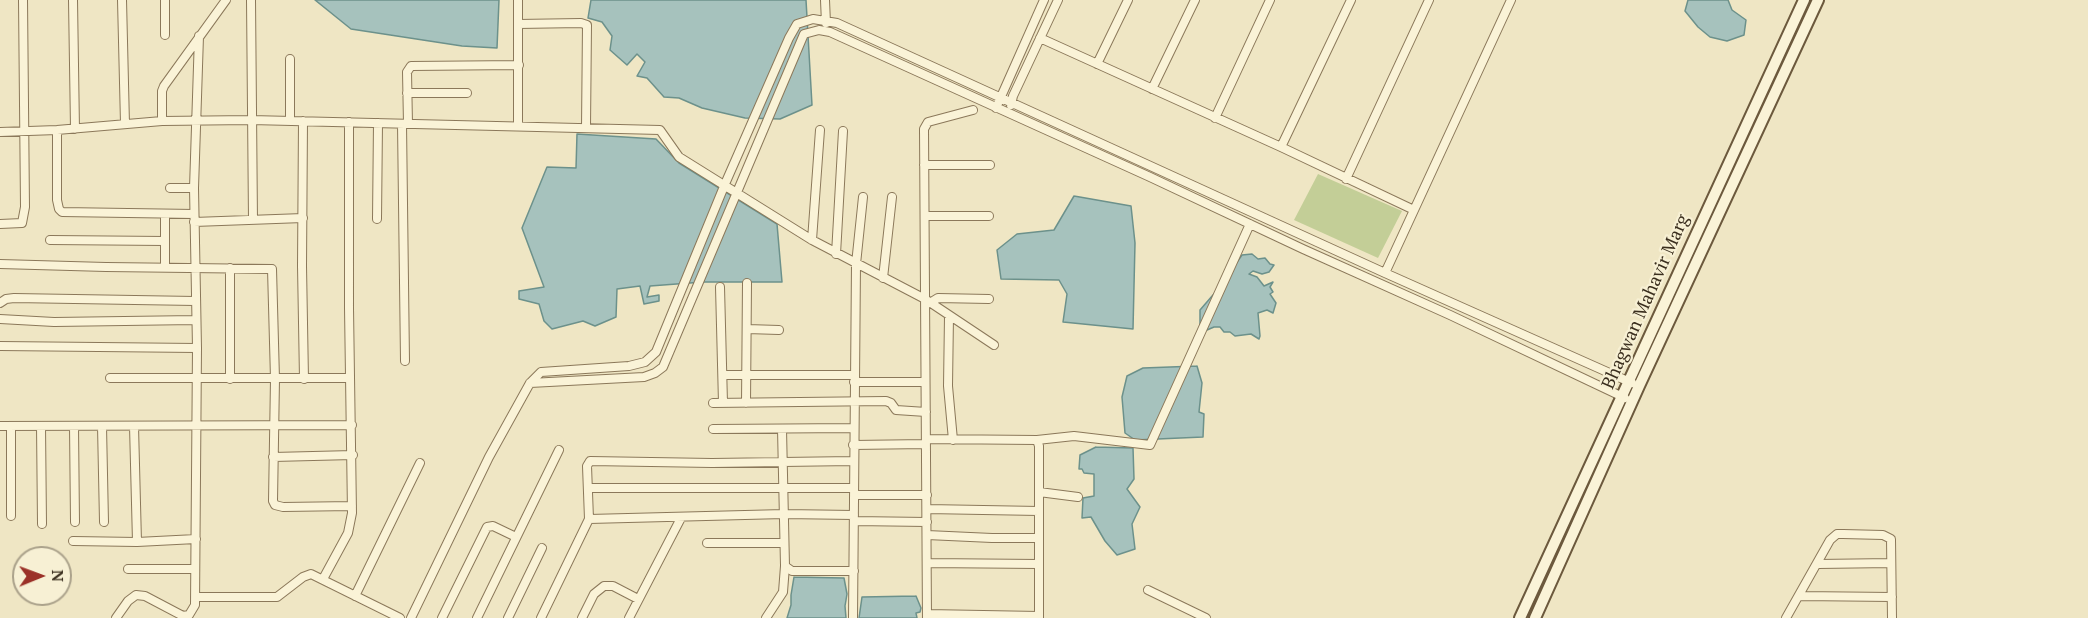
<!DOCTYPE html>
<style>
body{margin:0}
#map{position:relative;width:2088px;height:618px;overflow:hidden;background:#efe6c4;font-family:"PT Serif",serif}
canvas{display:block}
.north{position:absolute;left:12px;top:546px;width:60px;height:60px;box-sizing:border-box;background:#f7f0d4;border:2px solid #aba28b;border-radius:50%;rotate:89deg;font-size:16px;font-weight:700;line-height:24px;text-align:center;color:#3a2e1e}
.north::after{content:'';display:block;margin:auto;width:21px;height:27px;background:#9b3128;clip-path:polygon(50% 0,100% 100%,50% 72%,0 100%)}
</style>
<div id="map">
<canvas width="2088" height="618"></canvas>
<div class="north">N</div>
</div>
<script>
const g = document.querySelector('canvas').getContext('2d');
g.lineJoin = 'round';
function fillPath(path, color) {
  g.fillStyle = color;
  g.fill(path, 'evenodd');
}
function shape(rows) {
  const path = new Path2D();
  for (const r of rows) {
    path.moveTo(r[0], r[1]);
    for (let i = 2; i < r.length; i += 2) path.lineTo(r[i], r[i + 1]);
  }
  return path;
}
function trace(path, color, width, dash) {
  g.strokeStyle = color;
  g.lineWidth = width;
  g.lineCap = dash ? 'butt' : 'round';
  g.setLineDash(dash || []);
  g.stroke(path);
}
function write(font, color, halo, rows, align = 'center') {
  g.font = font + ' "PT Serif",serif';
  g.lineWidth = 4.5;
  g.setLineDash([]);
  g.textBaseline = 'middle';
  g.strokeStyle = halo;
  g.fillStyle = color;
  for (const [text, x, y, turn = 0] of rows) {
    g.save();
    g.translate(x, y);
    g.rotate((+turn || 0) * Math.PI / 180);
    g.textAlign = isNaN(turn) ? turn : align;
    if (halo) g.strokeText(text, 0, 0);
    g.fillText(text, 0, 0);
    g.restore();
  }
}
const green = shape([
 [1318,174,1402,211,1378,258,1294,220]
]);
const water = shape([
 [315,0,499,0,497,48,462,46,351,29,315,0],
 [591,0,806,0,812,105,780,119,745,118,702,108,679,98,664,97,647,78,637,76,645,62,637,54,627,65,610,50,612,36,602,22,588,18,591,0],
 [1688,0,1728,0,1732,10,1746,20,1744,35,1727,41,1710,37,1698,27,1685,11,1688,0],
 [577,134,656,139,679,163,777,224,782,282,703,282,650,286,647,297,659,295,659,301,644,304,640,286,617,289,616,317,595,326,583,321,552,329,544,321,539,304,519,299,519,291,544,287,522,228,547,167,576,168,577,134],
 [1074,196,1131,206,1135,243,1133,329,1063,322,1067,294,1059,280,1001,279,997,250,1017,234,1054,230,1074,196],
 [1252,254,1258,259,1265,258,1270,264,1274,265,1269,272,1262,274,1253,271,1249,274,1257,277,1264,286,1273,282,1270,287,1273,292,1270,294,1276,303,1273,313,1267,310,1258,313,1260,336,1259,339,1251,334,1235,336,1230,332,1224,332,1220,327,1214,327,1207,330,1200,325,1200,310,1219,288,1242,255,1252,254],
 [1197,366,1202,383,1199,412,1204,414,1203,437,1135,440,1125,433,1122,397,1127,376,1143,368,1197,366],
 [1096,447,1133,448,1134,479,1127,489,1140,507,1132,524,1135,549,1117,555,1105,541,1091,517,1082,518,1083,498,1094,496,1094,474,1084,473,1082,469,1079,469,1080,455,1096,447],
 [794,577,844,578,847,594,845,606,846,618,787,618,791,605,791,595,794,577],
 [916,596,921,608,920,612,916,613,917,618,859,618,862,597,916,596]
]);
const minor = shape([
 [73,0,75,129],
 [122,0,125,124],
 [251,0,253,220],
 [518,0,518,126],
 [825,0,826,23],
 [518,24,581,23,587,25,586,127],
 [165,35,165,0],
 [1040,38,1281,147,1414,210],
 [290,59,290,121],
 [1097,64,1128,0],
 [1152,89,1195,0],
 [407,93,467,93],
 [1011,105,1013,96,1058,0],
 [996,108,1044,0],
 [1215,118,1270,0],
 [162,121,162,91,164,86,226,0],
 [303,121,302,266,304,379],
 [402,124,405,361],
 [408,124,407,72,411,66,519,65],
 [57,130,57,200,59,209,62,212,194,214],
 [0,132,57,130,162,121,251,120,660,130,679,157,812,240,925,299,994,345],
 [1281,147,1351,0],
 [924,165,990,165],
 [1346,179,1429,0],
 [170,188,194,188],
 [925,216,989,216],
 [377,219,378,123],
 [194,222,303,218],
 [0,224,22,223,25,207,23,0],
 [50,240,165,241],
 [812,240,820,130],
 [836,254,843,131],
 [0,264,106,267,272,269,275,379,273,501,275,505,283,507,352,506],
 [165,267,165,214],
 [230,268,230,379],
 [1385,273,1511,0],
 [883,278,892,197],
 [720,287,723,403],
 [0,303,6,299,14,298,195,301],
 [930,303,938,298,989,299],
 [949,316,948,386,953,440],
 [0,319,54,322,195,320],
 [747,329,779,330],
 [0,346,197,348],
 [723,375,854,375],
 [110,378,350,378],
 [854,382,925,382],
 [530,383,644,377,655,373,663,367,804,34,819,30,830,32,1150,177,1303,249,1450,315,1625,398],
 [713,403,886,401,891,403,896,410,926,412],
 [746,403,747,283],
 [0,426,352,425],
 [11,426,11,516],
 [41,426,42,524],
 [74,426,75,522],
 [102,426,104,522],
 [134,426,137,542],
 [713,429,853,428],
 [782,429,785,566,792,571,854,571],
 [926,439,1037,440,1039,446,1039,618],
 [1037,440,1074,436,1150,445,1250,224],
 [853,445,926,444],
 [273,457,353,455],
 [589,488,854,488],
 [1039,492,1078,497],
 [854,495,927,495],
 [927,509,1039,511],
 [589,519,784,514,854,515],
 [854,521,927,522],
 [927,535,992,538,1039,538],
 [73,541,137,542,196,539],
 [707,543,784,543],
 [927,563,1039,564],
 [1818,564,1891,563],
 [128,569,195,569],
 [323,579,348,533,352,513,349,308,349,122],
 [1148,590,1206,618],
 [355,596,420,463],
 [1800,596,1892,597],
 [195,597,277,597,303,577,311,574,400,618],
 [927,614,1039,616],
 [116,618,128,601,136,595,145,596,183,616,189,615,195,605,197,348,194,188,199,36],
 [411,618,489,457,530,383,541,372,629,366,645,362,656,352,725,184,789,38,797,24,813,19,837,23,1385,273,1632,383],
 [442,618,487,527,493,526,516,537],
 [477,618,559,450],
 [508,618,542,548],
 [541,618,589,519,587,466,590,461,712,463,853,461],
 [582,618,594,594,604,586,613,586,638,599],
 [629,618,681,518],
 [766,618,783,592,785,566],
 [853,618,856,264,863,197],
 [927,618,924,129,928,122,973,110],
 [1786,618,1830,540,1837,534,1843,534,1883,535,1891,539,1892,618]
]);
const secondary = shape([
 [1520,618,1804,0],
 [1535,618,1639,386,1818,0]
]);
const streetNames = [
 ["Bhagwan Mahavir Marg",1646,302,-66]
];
fillPath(green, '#c3ce97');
fillPath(water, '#a6c2bd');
trace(water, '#6c918b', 1.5);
trace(minor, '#8b785a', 10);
trace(secondary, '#6c593d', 14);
trace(minor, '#faf3d7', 8);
trace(secondary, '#faf3d7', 10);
write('18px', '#3a2e1e', '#f7f0d4', streetNames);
</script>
